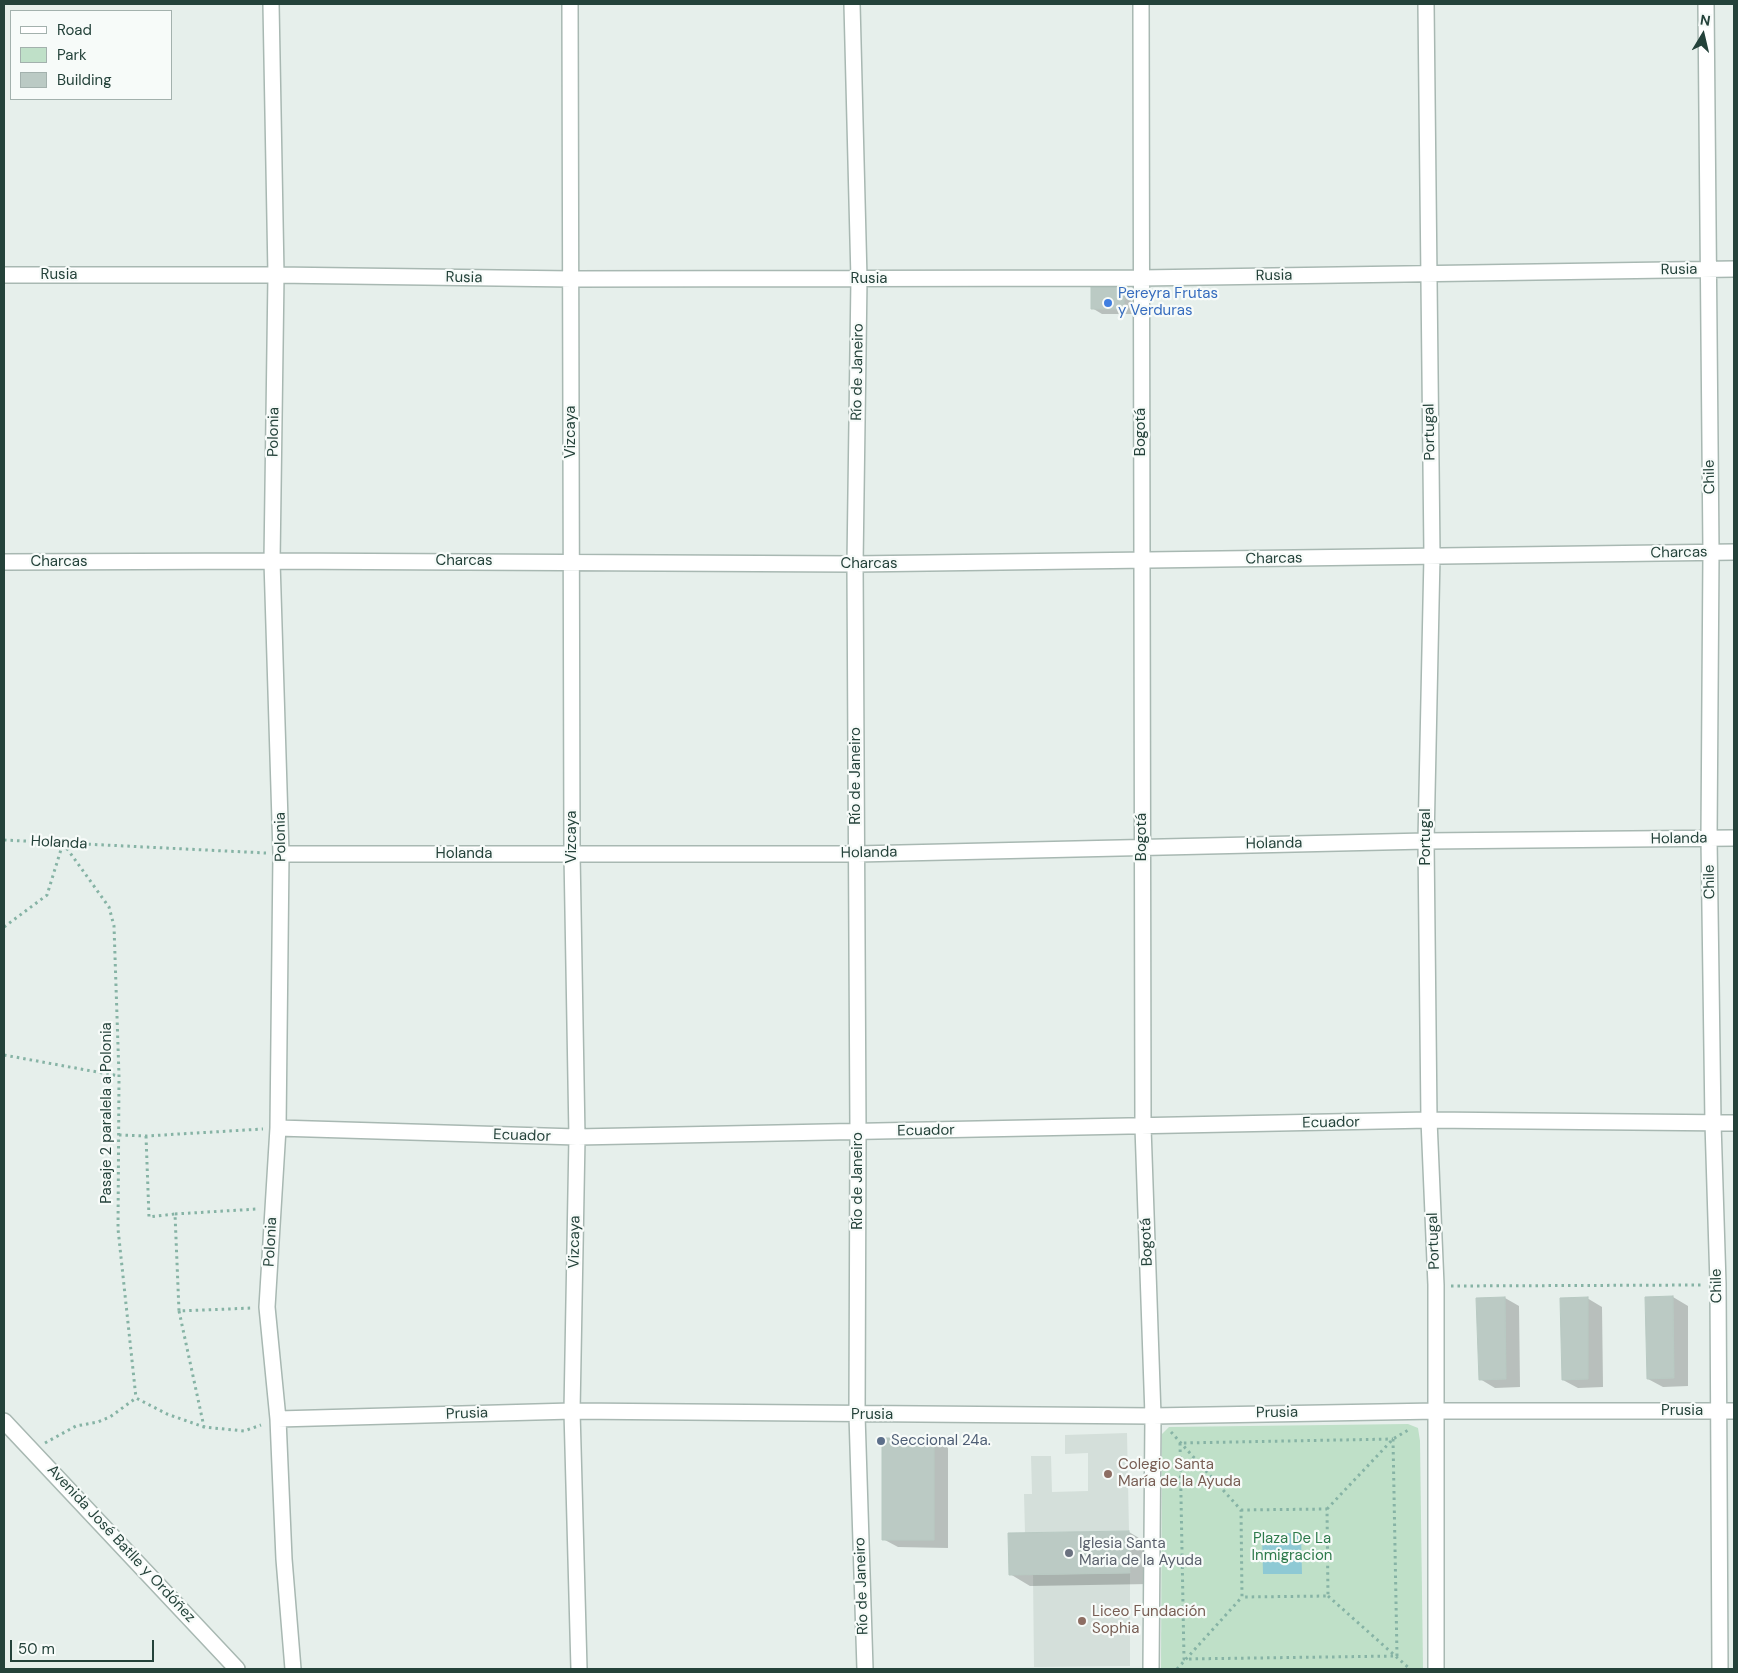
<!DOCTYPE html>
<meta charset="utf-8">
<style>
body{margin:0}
#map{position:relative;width:1738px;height:1673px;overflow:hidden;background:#e6efeb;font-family:"DM Sans",sans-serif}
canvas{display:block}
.frame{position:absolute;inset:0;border:5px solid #24423a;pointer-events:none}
.legend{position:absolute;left:10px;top:10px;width:162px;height:90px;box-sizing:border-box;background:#f7fbf9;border:1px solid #a3b1ad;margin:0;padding:6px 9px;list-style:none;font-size:15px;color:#24423a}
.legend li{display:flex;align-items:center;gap:10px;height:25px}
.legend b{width:25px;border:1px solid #a3b1ad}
.north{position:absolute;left:1678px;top:10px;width:50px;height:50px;-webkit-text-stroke:4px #f7fbf9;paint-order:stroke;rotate:9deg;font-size:14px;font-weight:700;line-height:20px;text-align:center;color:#24423a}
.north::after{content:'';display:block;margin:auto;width:18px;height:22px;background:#24423a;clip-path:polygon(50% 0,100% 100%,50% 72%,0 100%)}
.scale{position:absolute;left:10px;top:1640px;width:144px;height:22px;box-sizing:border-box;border:2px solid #24423a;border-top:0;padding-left:6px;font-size:15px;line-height:18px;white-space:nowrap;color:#24423a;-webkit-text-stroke:4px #f7fbf9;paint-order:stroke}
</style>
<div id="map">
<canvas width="1738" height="1673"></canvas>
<div class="frame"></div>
<ul class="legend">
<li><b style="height:6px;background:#fff"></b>Road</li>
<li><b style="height:14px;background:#bfe0c8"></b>Park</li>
<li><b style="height:14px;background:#bbcac4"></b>Building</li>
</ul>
<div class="north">N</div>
<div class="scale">50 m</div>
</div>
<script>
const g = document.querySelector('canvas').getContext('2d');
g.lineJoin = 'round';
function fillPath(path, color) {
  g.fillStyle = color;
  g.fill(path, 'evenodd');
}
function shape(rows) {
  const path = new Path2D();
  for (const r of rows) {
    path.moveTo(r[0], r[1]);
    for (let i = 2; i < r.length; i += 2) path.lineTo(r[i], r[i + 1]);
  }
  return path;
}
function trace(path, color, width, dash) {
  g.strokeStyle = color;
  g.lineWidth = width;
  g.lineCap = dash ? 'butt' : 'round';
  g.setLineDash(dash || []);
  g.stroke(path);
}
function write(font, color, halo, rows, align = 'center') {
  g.font = font + ' "DM Sans",sans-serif';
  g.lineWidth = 4.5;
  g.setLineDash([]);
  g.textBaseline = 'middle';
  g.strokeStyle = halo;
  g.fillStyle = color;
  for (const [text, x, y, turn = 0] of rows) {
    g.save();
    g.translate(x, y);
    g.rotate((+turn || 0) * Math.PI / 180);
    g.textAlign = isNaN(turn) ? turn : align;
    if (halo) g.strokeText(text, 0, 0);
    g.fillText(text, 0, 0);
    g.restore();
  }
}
const built = shape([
 [1127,1433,1129,1531,1025,1533,1024,1494,1032,1494,1031,1456,1051,1456,1052,1492,1088,1491,1088,1453,1065,1454,1065,1435],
 [1130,1573,1130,1666,1034,1667,1033,1575]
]);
const green = shape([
 [1408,1424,1418,1428,1420,1441,1423,1669,1161,1669,1162,1434,1169,1427]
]);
const water = shape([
 [1301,1533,1302,1574,1263,1574,1262,1534]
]);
const shadow = shape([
 [1116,289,1134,303,1134,314,1102,314,1092,308],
 [1673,1297,1688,1306,1688,1386,1663,1387,1648,1379],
 [1505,1298,1519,1306,1520,1387,1495,1388,1480,1379],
 [1587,1298,1602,1307,1603,1387,1578,1388,1563,1380],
 [933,1439,948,1448,948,1548,898,1547,883,1539],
 [1129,1532,1149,1544,1150,1584,1030,1586,1010,1574]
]);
const building = shape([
 [1091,287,1116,287,1124,296,1124,309,1091,309,1091,287],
 [1673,1296,1674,1378,1647,1379,1645,1297,1673,1296],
 [1505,1297,1506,1379,1479,1380,1476,1298,1505,1297],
 [1588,1297,1588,1379,1562,1380,1560,1298,1588,1297],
 [882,1438,934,1438,934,1540,882,1540,882,1438],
 [1129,1531,1130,1573,1009,1575,1008,1533,1129,1531]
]);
const path = shape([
 [4,840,266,853],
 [63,843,109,907,114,926,119,1076,118,1229,136,1398],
 [4,927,47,895,63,843],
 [4,1055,119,1076],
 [119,1135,146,1136,263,1129],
 [146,1136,149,1217,175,1214,179,1311,252,1308],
 [175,1214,257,1209],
 [1451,1286,1702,1285],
 [179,1311,204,1427],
 [1171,1432,1241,1510,1242,1597,1328,1596,1327,1509,1241,1510],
 [1393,1439,1397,1656,1184,1659,1180,1443,1393,1439],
 [45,1443,76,1426,98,1422,110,1417,136,1398,167,1414,204,1427,244,1431,261,1425],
 [1327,1509,1393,1439,1410,1429],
 [1328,1596,1410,1669],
 [1177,1669,1242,1597]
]);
const minor = shape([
 [271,4,276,275,272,561,281,854,278,1128,267,1307,278,1419,284,1559,293,1669],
 [570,4,572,854,577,1137,572,1411,579,1669],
 [852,4,859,279,855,564,858,1132,857,1415,865,1669],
 [1141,4,1143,1127,1153,1416,1151,1669],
 [1426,4,1432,556,1426,841,1429,1120,1436,1285,1436,1669],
 [1706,4,1711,552,1709,838,1713,1123,1718,1284,1720,1669],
 [4,275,276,275,572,279,1141,278,1734,269],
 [4,562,272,561,855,564,1734,552],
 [281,854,857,854,1426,841,1734,838],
 [278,1128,577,1137,1429,1120,1734,1123],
 [278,1419,572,1411,1153,1416,1437,1411,1734,1411],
 [4,1421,237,1669]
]);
const markers = [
 [1108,303,5,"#3f7fe0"],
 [881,1441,5,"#5c6f8a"],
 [1108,1474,5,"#8d6e63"],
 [1069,1553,5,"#6b7280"],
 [1082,1621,5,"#8d6e63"]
];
const streetNames = [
 ["Rusia",1679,270,-1],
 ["Rusia",59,275],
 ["Rusia",1274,276,-1],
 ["Rusia",464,278,1],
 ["Rusia",869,279],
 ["Río de Janeiro",858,372,-89],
 ["Polonia",274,432,-89],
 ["Vizcaya",571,432,-90],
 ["Bogotá",1141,432,-90],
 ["Portugal",1430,432,-91],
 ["Chile",1710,477,-91],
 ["Charcas",1679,553,-1],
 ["Charcas",1274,559,-1],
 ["Charcas",464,561],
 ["Charcas",59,562],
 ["Charcas",869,564],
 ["Río de Janeiro",856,776,-90],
 ["Polonia",281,837,-91],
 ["Vizcaya",572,837,-90],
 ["Bogotá",1142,837,-90],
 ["Portugal",1426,837,-90],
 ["Holanda",1679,839,-1],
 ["Holanda",59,843,3],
 ["Holanda",1274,844,-1],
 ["Holanda",869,853,-1],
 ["Holanda",464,854],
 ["Chile",1710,882,-91],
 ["Pasaje 2 paralela a Polonia",107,1113,-90],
 ["Ecuador",1331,1123,-1],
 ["Ecuador",926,1131,-1],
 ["Ecuador",522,1136,2],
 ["Río de Janeiro",858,1181,-90],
 ["Portugal",1434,1241,-92],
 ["Polonia",271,1242,-87],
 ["Vizcaya",575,1242,-89],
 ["Bogotá",1147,1242,-92],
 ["Chile",1717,1286,-91],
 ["Prusia",1682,1411],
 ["Prusia",1277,1413,-1],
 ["Prusia",467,1414,-2],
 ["Prusia",872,1415],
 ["Avenida José Batlle y Ordóñez",121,1544,47],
 ["Río de Janeiro",862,1586,-92]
];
const shopNames = [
 ["Pereyra Frutas",1118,294],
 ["y Verduras",1118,311]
];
const serviceNames = [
 ["Seccional 24a.",891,1441]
];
const educationNames = [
 ["Colegio Santa",1118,1465],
 ["María de la Ayuda",1118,1482],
 ["Liceo Fundación",1092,1612],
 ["Sophia",1092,1629]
];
const parkNames = [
 ["Plaza De La",1292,1539],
 ["Inmigracion",1292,1556]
];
const worshipNames = [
 ["Iglesia Santa",1079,1544],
 ["Maria de la Ayuda",1079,1561]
];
fillPath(built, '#d4dfda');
fillPath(green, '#bfe0c8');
fillPath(water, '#8ec9d4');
fillPath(shadow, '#0003');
fillPath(building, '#bbcac4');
trace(building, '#b8c9c2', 1);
trace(minor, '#a8b8b2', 18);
trace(path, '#86b3a5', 3, [2.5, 4]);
trace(minor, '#fff', 15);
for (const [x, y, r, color] of markers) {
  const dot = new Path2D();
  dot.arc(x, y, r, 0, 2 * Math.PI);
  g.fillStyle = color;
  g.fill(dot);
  trace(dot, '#f7fbf9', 2);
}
write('15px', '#24423a', '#f7fbf9', streetNames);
write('15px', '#366cbe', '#f7fbf9', shopNames, 'left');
write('15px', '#4e5e75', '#f7fbf9', serviceNames, 'left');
write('15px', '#785e54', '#f7fbf9', educationNames, 'left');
write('15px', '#2d7a4b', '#f7fbf9', parkNames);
write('15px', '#5b616d', '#f7fbf9', worshipNames, 'left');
</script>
